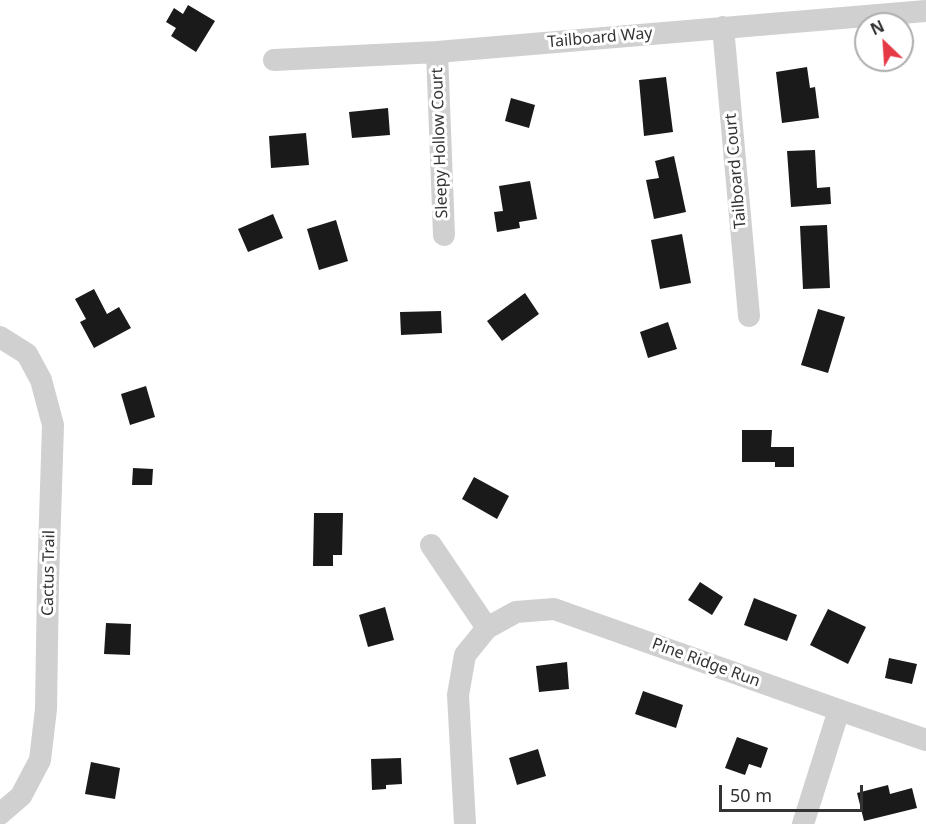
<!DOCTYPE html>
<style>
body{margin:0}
#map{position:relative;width:926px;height:824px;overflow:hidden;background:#fff;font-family:"Noto Sans",sans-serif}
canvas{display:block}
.north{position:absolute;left:854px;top:12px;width:60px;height:60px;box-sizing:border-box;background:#fff;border:2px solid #adadad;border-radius:50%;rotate:335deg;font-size:16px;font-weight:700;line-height:24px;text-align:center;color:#333}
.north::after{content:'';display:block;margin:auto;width:21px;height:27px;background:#e63946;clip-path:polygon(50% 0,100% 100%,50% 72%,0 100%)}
.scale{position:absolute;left:719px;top:785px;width:144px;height:27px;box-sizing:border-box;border:3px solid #333;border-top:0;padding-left:8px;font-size:18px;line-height:21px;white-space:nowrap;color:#333;-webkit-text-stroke:4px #fff;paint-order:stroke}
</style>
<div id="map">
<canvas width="926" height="824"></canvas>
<div class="north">N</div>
<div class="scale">50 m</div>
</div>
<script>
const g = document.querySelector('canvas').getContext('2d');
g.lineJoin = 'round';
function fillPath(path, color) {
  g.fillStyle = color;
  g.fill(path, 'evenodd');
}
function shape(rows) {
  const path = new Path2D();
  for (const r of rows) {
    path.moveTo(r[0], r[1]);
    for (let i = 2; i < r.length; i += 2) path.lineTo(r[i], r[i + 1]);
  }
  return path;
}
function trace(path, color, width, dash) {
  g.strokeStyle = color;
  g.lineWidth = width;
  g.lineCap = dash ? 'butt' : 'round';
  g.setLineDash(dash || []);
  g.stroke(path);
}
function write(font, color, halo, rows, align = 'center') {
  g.font = font + ' "Noto Sans",sans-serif';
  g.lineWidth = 6;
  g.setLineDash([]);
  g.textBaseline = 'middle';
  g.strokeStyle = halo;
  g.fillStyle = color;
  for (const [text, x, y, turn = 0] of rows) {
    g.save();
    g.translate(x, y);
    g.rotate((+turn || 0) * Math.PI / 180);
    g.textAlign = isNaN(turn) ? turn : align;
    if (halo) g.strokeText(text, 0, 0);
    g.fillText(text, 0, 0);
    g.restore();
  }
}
const building = shape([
 [188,5,215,21,196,52,171,36,176,28,166,22,174,8,183,14],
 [807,67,810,88,815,87,819,118,782,123,776,72],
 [666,77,673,132,644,136,639,80],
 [511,98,535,105,529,128,505,121],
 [388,108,390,135,352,138,349,112],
 [306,133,309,165,271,168,269,136],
 [815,150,817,188,830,187,831,204,791,207,787,151],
 [674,156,686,212,654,219,646,180,659,178,655,161],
 [530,181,537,219,519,222,520,228,497,232,494,212,503,211,499,186],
 [273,214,283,238,248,252,238,229],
 [336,220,348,261,319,270,307,229],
 [827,225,830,288,803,289,800,226],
 [682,234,691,283,660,289,651,240],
 [94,289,107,314,119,307,131,328,94,348,80,322,86,319,75,299],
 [525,293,539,314,502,341,487,321],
 [818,309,845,317,828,373,801,365],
 [441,311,442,333,401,335,400,312],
 [668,322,677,349,648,358,640,332],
 [146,386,155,417,130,425,121,394],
 [742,430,772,430,771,447,794,447,794,467,775,467,775,462,742,462],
 [133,468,153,469,152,485,132,485],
 [474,477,509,496,497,519,462,499],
 [314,513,343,513,342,555,333,555,333,566,313,566],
 [700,582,723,597,712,615,688,600],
 [754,598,797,615,787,641,744,625],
 [385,607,394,640,368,647,359,615],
 [828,609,866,627,848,664,810,645],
 [106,623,131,624,130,655,104,654],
 [889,658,917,664,912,684,885,678],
 [567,662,569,689,539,692,536,666],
 [643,691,683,705,676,728,635,714],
 [737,737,768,748,761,768,749,764,745,775,725,768],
 [538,749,546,776,517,785,509,758],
 [401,758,402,784,386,785,386,789,372,790,371,759],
 [91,762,120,768,115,799,85,794],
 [888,785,890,794,912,788,917,808,864,821,857,793]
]);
const minor = shape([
 [723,27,749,316],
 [437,52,444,235],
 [274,60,437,52,926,11],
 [0,337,27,354,41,380,53,425,48,582,46,709,40,760,21,796,0,814],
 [431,545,487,628,516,612,554,609,839,710,926,740],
 [465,824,458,695,465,655,487,628],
 [803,824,839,710]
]);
const streetNames = [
 ["Tailboard Way",600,38,-5],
 ["Sleepy Hollow Court",440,143,-92],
 ["Tailboard Court",736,171,-95],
 ["Cactus Trail",49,573,-89],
 ["Pine Ridge Run",706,663,20]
];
fillPath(building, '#1a1a1a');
trace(minor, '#d0d0d0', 22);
write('16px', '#333', '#fff', streetNames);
</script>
